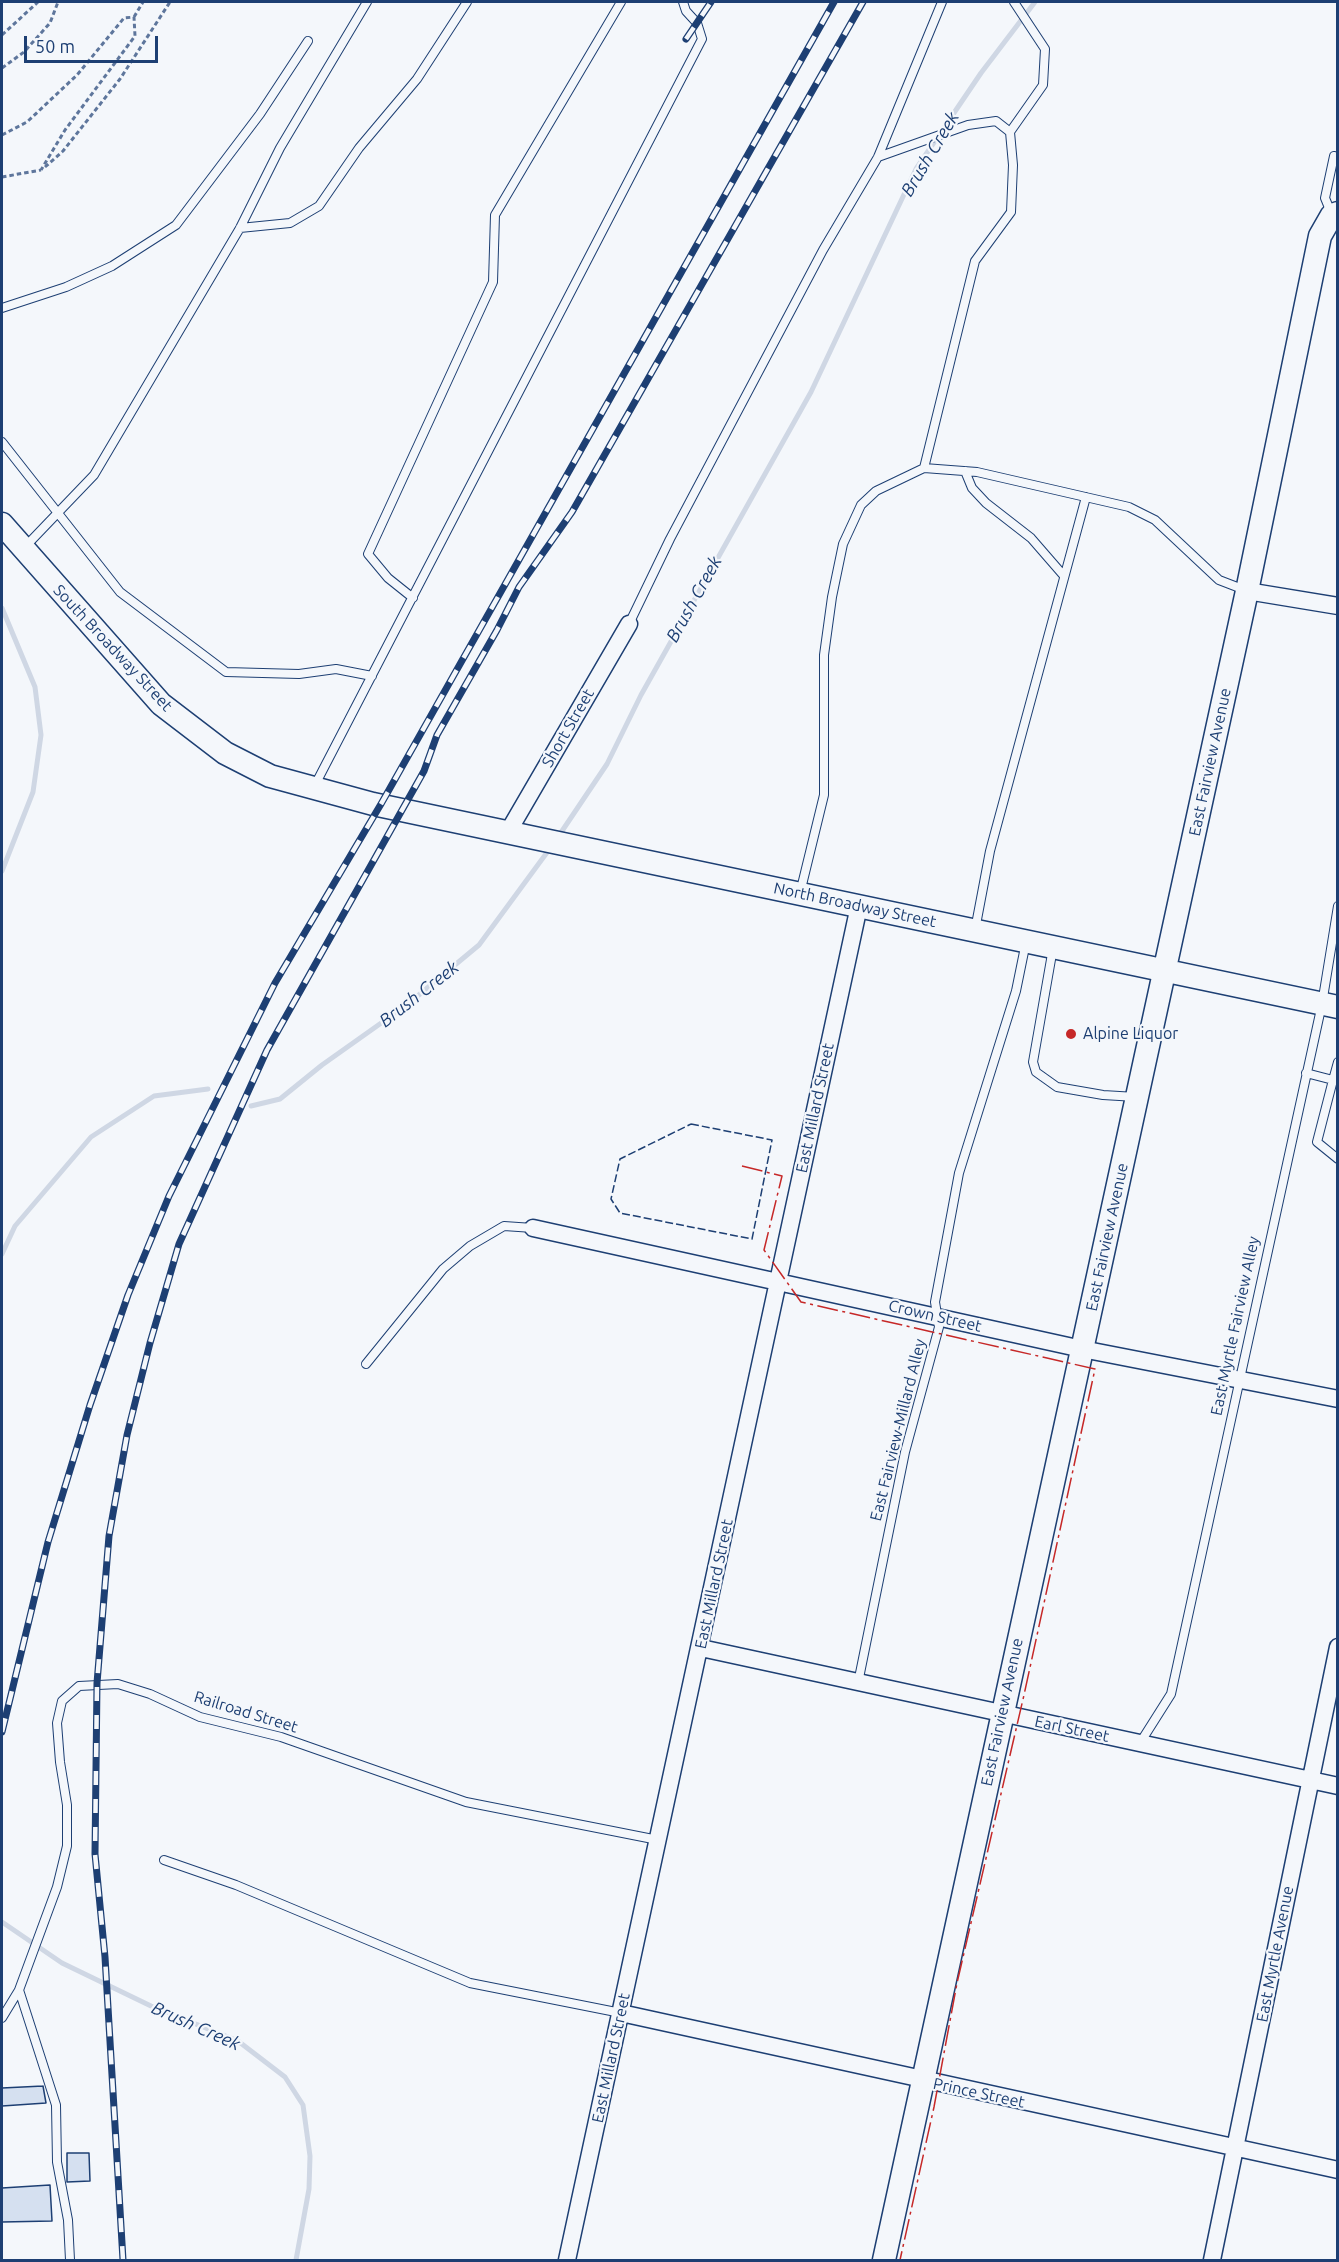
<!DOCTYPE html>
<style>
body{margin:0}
#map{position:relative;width:1339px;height:2262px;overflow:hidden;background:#f4f7fb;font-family:Ubuntu,sans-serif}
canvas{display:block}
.frame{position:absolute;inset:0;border:3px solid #1d3f73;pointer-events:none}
.scale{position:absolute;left:24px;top:36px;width:134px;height:27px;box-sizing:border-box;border:3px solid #1d3f73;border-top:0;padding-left:8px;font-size:18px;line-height:21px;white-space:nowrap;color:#1d3f73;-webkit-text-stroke:4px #f4f7fb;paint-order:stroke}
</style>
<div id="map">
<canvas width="1339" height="2262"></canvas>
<div class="frame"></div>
<div class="scale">50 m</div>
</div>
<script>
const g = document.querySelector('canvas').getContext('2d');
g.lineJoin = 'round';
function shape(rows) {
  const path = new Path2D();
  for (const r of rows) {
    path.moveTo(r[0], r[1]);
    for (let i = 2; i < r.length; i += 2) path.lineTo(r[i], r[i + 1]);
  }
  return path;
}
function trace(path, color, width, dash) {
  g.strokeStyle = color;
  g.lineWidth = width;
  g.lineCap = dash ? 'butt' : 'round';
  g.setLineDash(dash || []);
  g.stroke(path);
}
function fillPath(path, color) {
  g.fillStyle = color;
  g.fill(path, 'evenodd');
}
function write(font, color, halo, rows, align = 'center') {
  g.font = font + ' Ubuntu,sans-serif';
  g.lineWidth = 4.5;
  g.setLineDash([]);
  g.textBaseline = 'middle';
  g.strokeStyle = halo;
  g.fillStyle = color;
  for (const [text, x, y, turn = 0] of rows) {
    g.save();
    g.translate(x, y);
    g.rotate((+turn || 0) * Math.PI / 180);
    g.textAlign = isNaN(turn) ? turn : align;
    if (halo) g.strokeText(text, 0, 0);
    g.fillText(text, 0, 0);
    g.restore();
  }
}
const stream = shape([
 [2,608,35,687,41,735,33,792,2,871],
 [558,837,607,764,641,695,811,392,916,169,981,73,1035,2],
 [251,1106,280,1099,322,1065,408,1004,479,945,551,847],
 [2,1254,15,1226,91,1137,154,1096,208,1089],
 [2,1922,62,1963,151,2006,238,2041,285,2077,303,2105,310,2156,309,2189,296,2260]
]);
const building = shape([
 [43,2086,46,2103,2,2106,2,2088,43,2086],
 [67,2153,89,2153,90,2181,67,2182,67,2153],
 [50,2185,52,2221,2,2222,2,2188,50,2185]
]);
const path = shape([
 [134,17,143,2],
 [2,35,38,2],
 [2,68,24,52,50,23,58,2],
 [2,135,27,122,77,75,124,18,134,17,135,36,65,130,41,170],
 [45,167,63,151,120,79,170,2],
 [2,177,41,170]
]);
const lane = shape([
 [1010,132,1043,85,1045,49,1014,2],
 [878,157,968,125,996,121,1010,132,1013,165,1011,212,975,261,924,468],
 [1332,215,1325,198,1334,156],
 [240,228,290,223,319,206,359,148,417,79,467,2],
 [2,308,66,287,112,266,176,225,260,114,308,41],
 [2,442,120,592,226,672,299,674,336,669,372,676],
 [965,471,972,488,986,503,1031,538,1064,576],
 [24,548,94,475,240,228,280,148,367,2],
 [413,598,388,578,368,554,493,282,495,215,621,2],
 [629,624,670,539,823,250,878,157,942,2],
 [315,785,702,39,697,23,686,11,683,2],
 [800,893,824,795,824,655,832,597,843,544,861,505,876,491,924,468,977,472,1129,507,1155,520,1219,580,1245,590],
 [975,930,990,851,1086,497],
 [1053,948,1033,1062,1036,1072,1057,1087,1103,1095,1136,1097],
 [1306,1073,1333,1080,1338,1062],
 [1338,1081,1333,1080,1317,1142,1338,1159],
 [366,1364,443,1269,470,1246,504,1226,533,1228],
 [858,1683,905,1452,939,1327,935,1302,959,1173,1016,991,1026,942],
 [1140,1743,1171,1694,1322,1004,1338,906],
 [164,1860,236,1885,470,1983,621,2013],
 [19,1990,56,2105,57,2162,68,2220,70,2260],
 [2,2018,19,1990,57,1887,67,1846,67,1805,60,1762,57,1723,62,1701,79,1686,118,1684,150,1694,200,1717,281,1737,466,1802,658,1840]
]);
const street = shape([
 [1247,591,1338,606],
 [508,832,629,624],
 [533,1228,1082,1349,1338,1399],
 [701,1648,1338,1786],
 [621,2013,1338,2170],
 [567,2260,859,906],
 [1212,2260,1338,1647]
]);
const secondary = shape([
 [2,524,161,704,225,753,270,776,373,804,1338,1007],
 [884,2260,1247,591,1320,236,1332,215,1338,213]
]);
const rail = shape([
 [686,39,711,2],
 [2,1732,48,1542,90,1405,128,1295,169,1196,275,983,381,804,834,2],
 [123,2260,105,1957,95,1854,97,1683,109,1536,127,1435,150,1343,179,1244,267,1050,424,771,437,735,497,630,519,587,572,512,863,2]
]);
const fence = shape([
 [691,1124,772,1140,752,1239,620,1213,611,1199,620,1159,691,1124]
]);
const power = shape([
 [742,1166,782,1176,764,1250,801,1302,1095,1369,1024,1695,957,1983,934,2107,900,2260]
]);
const markers = [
 [1071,1034,6,"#c62828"]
];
const streetNames = [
 ["South Broadway Street",113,648,47],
 ["Short Street",568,728,-60],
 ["East Fairview Avenue",1210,762,-78],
 ["North Broadway Street",855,905,12],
 ["East Millard Street",815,1108,-78],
 ["East Fairview Avenue",1107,1237,-78],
 ["Crown Street",935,1316,13],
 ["East Myrtle Fairview Alley",1235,1326,-78],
 ["East Fairview-Millard Alley",898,1430,-76],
 ["East Millard Street",714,1584,-78],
 ["Railroad Street",246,1712,17],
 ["East Fairview Avenue",1002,1712,-78],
 ["Earl Street",1072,1729,12],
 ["East Myrtle Avenue",1275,1954,-79],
 ["East Millard Street",611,2058,-78],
 ["Prince Street",979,2093,12]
];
const poiNames = [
 ["Alpine Liquor",1083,1034]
];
const waterNames = [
 ["Brush Creek",930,154,-59],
 ["Brush Creek",694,599,-61],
 ["Brush Creek",419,994,-38],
 ["Brush Creek",196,2026,24]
];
trace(stream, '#cfd7e4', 5);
fillPath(building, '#d5e0f0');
trace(building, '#1d3f73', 1.5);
trace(lane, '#1d3f73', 10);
trace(street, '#1d3f73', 19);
trace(secondary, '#1d3f73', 25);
trace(path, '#5e769c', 3, [4.5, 3]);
trace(lane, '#f4f7fb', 8);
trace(street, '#f4f7fb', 16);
trace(secondary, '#f4f7fb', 22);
trace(rail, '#1d3f73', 7);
trace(rail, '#f4f7fb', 4.5, [14]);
trace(fence, '#1d3f73', 1.5, [8, 3]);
trace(power, '#c62828', 1.5, [21, 4.5, 3, 4.5]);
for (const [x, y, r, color] of markers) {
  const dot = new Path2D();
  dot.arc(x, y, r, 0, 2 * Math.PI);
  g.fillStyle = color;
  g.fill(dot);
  trace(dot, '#f4f7fb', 2);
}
write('16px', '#1d3f73', '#f4f7fb', streetNames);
write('16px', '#1d3f73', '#f4f7fb', poiNames, 'left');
write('italic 18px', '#1d3f73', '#f4f7fb', waterNames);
</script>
